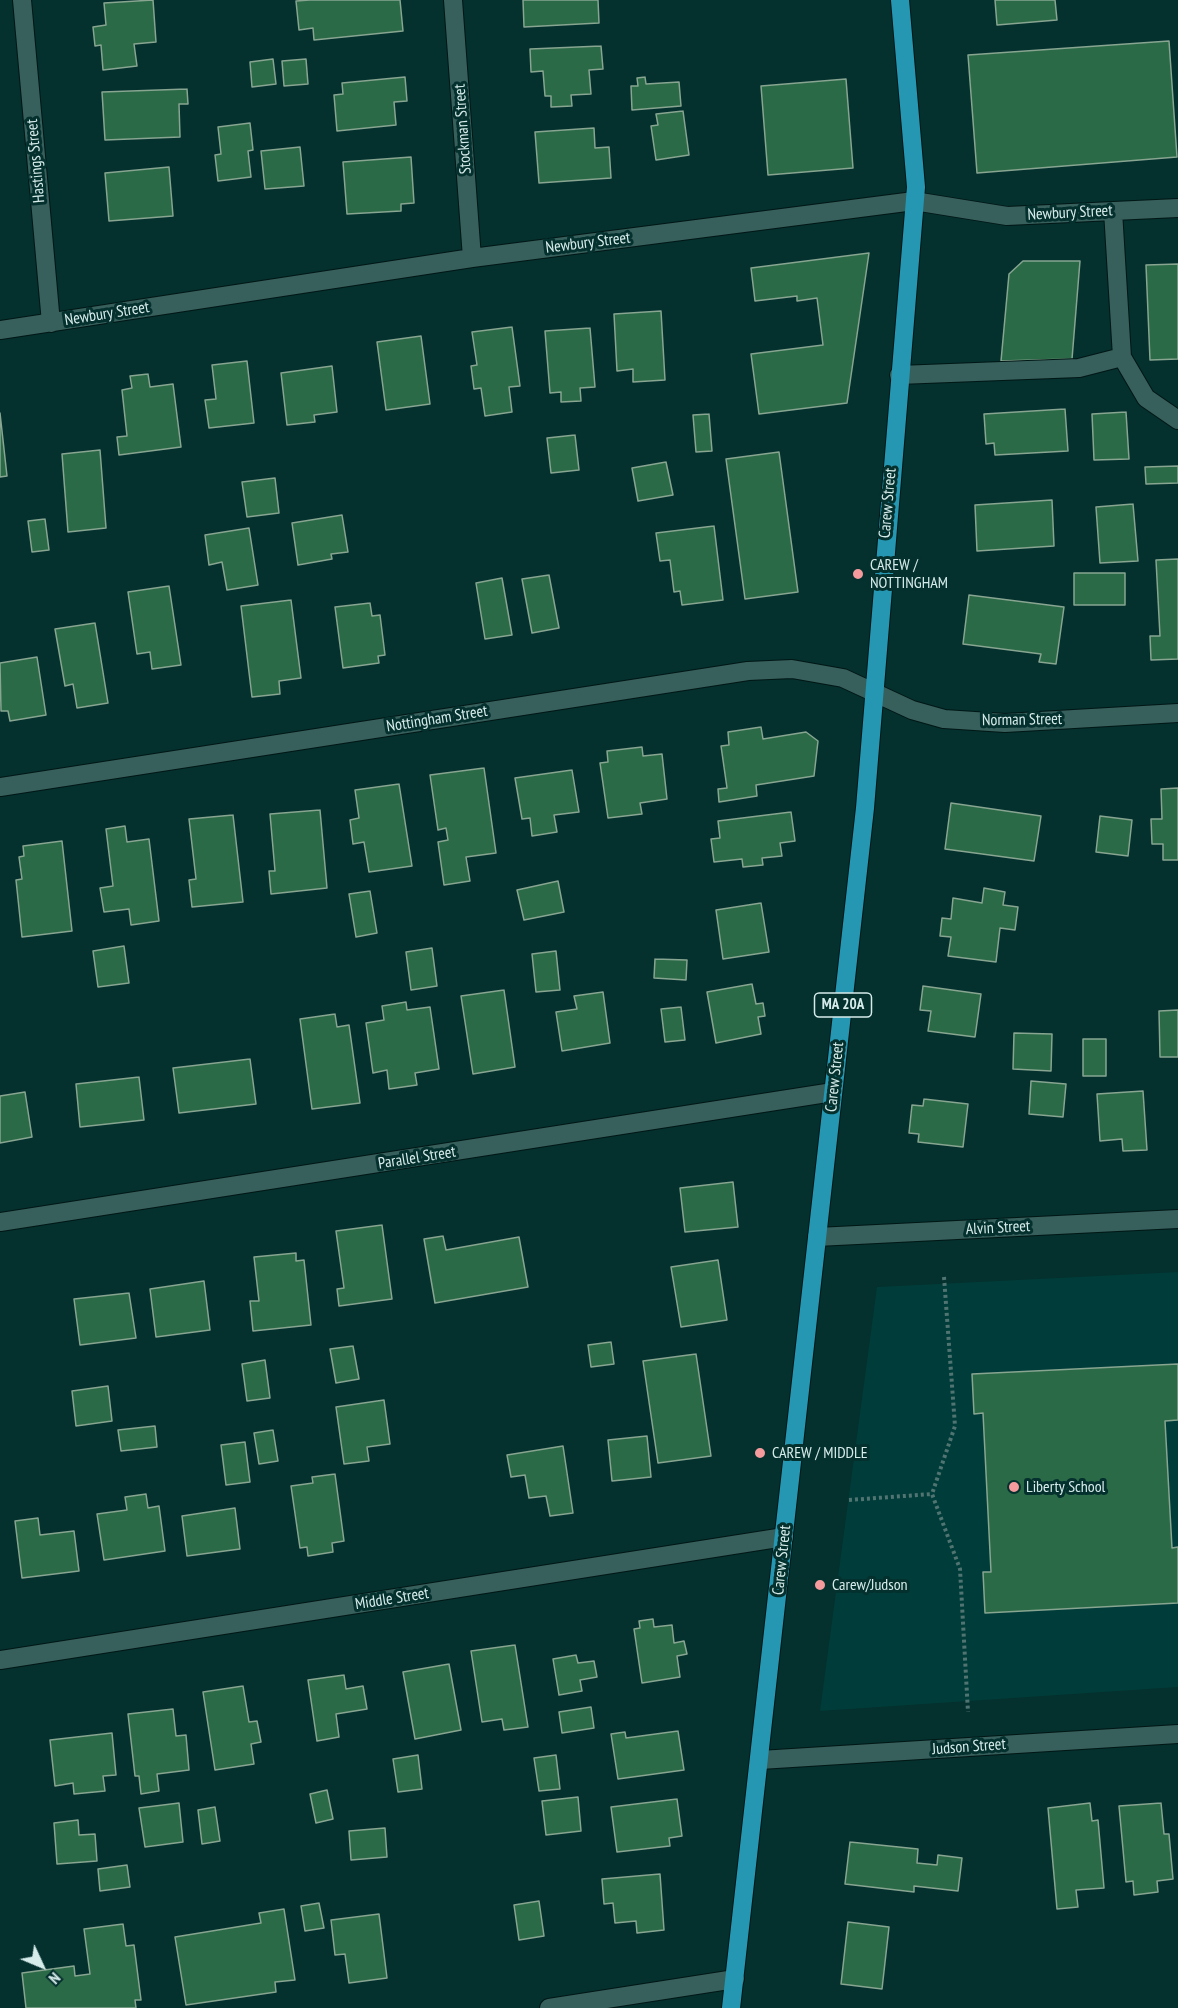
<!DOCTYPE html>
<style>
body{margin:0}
#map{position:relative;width:1178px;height:2008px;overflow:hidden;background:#04302e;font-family:"PT Sans Narrow",sans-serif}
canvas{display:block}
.north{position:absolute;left:12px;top:1936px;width:60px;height:60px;-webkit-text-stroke:4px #04302e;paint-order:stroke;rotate:134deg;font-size:16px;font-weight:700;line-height:24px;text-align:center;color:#d6ecea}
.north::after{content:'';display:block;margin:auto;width:21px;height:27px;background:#d6ecea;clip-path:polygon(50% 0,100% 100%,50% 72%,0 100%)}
</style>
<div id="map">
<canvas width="1178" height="2008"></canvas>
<div class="north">N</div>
</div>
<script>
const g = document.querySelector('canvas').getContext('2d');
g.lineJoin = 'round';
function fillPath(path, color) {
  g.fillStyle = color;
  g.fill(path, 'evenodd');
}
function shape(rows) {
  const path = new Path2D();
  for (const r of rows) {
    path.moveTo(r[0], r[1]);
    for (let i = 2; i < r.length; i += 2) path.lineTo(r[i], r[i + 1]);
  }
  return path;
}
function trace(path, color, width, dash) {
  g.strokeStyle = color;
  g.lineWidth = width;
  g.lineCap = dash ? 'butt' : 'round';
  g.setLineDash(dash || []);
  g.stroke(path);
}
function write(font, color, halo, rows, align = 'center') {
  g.font = font + ' "PT Sans Narrow",sans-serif';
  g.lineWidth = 6;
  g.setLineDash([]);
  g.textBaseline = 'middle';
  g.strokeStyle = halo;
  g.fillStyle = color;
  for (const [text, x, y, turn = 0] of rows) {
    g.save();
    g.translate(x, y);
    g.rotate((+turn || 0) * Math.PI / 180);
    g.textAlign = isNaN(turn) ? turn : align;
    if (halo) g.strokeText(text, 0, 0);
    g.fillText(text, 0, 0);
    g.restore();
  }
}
const built = shape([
 [1178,1272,1178,1687,820,1711,877,1287]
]);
const building = shape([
 [153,0,156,42,134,44,137,66,103,70,101,45,95,46,93,27,106,25,104,3,153,0],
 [310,0,400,0,403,31,314,40,313,28,299,30,296,1,310,0],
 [523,0,598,0,599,23,524,27,523,0],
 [995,0,1055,0,1057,20,997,25,995,0],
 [1169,41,1177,157,977,173,968,55,1169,41],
 [601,46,603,69,589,70,591,94,571,95,572,106,551,107,551,96,545,96,543,71,531,72,530,49,601,46],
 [273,59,276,84,252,87,250,62,273,59],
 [306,59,308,84,284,86,282,61,306,59],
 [405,77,407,101,394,102,396,125,337,131,334,95,343,94,342,83,405,77],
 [645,77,646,84,679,82,681,106,632,110,631,86,638,86,637,78,645,77],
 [846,79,853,168,768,175,761,86,846,79],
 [187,89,188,104,179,104,180,137,105,140,102,92,187,89],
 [683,111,689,155,656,160,651,126,658,125,656,114,683,111],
 [250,123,253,150,248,151,251,177,218,181,215,155,221,154,218,127,250,123],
 [594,128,595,148,609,147,611,178,539,183,535,132,594,128],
 [300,147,304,186,265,189,261,151,300,147],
 [411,157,414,203,401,204,401,211,347,214,343,162,411,157],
 [169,167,173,216,109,221,105,173,169,167],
 [869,253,847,403,759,414,751,354,823,345,817,298,797,301,797,296,755,301,751,268,869,253],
 [1023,261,1080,261,1072,359,1001,361,1009,274,1023,261],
 [1178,264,1178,359,1150,360,1146,265,1178,264],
 [661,311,665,380,633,382,633,369,617,371,614,314,661,311],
 [512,327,520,386,509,387,512,412,485,416,481,388,474,389,471,366,477,365,472,332,512,327],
 [590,328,595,387,580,388,581,401,561,402,561,392,550,393,545,331,590,328],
 [421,336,430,404,386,410,377,342,421,336],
 [247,361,254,423,209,428,205,400,216,399,212,365,247,361],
 [332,366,337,412,314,415,315,422,287,425,281,373,332,366],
 [148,374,150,387,173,384,181,447,119,455,117,437,127,436,122,390,132,388,130,376,148,374],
 [1065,409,1068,451,995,455,994,443,986,444,984,414,1065,409],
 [1126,412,1129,459,1094,460,1092,414,1126,412],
 [0,413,7,476,0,477,0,413],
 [709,414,712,451,696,452,693,415,709,414],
 [575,435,579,470,551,473,547,438,575,435],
 [100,450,106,528,68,532,62,454,100,450],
 [779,452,798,592,745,599,726,459,779,452],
 [666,462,673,495,638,501,632,468,666,462],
 [1178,466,1178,483,1146,484,1145,467,1178,466],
 [275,478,279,513,247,517,242,482,275,478],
 [1052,500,1054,546,977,551,975,505,1052,500],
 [1133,504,1138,561,1100,563,1096,507,1133,504],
 [342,515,348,552,331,554,332,559,298,565,292,523,342,515],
 [45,519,49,550,32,552,28,521,45,519],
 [714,526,723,600,682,605,680,591,674,592,670,560,660,561,656,533,714,526],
 [249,528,258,585,227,590,222,562,209,565,205,535,249,528],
 [1178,559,1178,659,1151,660,1150,636,1160,636,1156,560,1178,559],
 [1074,573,1125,573,1125,605,1074,605,1074,573],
 [549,575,559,628,532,633,522,579,549,575],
 [502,578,512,635,485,639,476,583,502,578],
 [169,586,181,665,152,669,150,652,137,654,128,592,169,586],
 [969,595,1064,607,1056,664,1039,662,1041,654,963,644,969,595],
 [291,600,301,678,279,681,280,694,252,697,241,606,291,600],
 [370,603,372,616,380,615,385,655,378,656,379,663,343,668,335,607,370,603],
 [95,623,108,703,77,708,73,684,65,686,55,629,95,623],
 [37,657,46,715,10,721,8,711,1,711,0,663,37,657],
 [761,727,763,739,806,732,818,741,814,776,756,785,757,796,719,802,718,789,727,788,721,746,729,745,728,732,761,727],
 [642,747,643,756,662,754,667,799,640,803,642,814,608,818,600,763,608,762,607,751,642,747],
 [484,768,496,853,466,857,470,881,444,885,438,842,448,840,446,828,438,830,430,775,484,768],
 [572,770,579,812,554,815,557,832,532,836,530,818,522,819,515,778,572,770],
 [399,784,412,866,369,872,364,842,353,844,350,820,359,818,355,790,399,784],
 [1178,788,1178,860,1163,860,1163,844,1152,844,1151,819,1162,819,1161,789,1178,788],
 [951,803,1041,816,1034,861,945,849,951,803],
 [320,810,327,888,271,894,269,871,275,871,270,814,320,810],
 [791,812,795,841,780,843,782,856,762,858,763,865,743,867,742,859,714,862,711,839,720,838,718,821,791,812],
 [233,815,243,902,192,907,189,880,196,879,189,819,233,815],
 [1100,816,1132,820,1128,856,1096,852,1100,816],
 [125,826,127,842,149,839,159,921,131,925,129,909,104,912,100,888,113,886,106,829,125,826],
 [62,841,72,931,22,937,16,880,22,879,19,857,24,856,23,846,62,841],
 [558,881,564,912,524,920,517,890,558,881],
 [984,888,1005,892,1003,905,1018,907,1015,930,1000,928,996,962,948,956,951,937,940,936,942,918,951,919,953,898,982,903,984,888],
 [370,891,377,933,356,937,349,894,370,891],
 [761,903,769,952,723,959,716,910,761,903],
 [124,946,129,983,98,987,93,951,124,946],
 [432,948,437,986,411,990,406,952,432,948],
 [556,951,560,990,536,992,532,954,556,951],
 [655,959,687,960,686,980,654,978,655,959],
 [752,984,756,1004,763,1003,765,1016,758,1017,761,1034,716,1043,707,992,752,984],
 [923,986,981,994,975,1037,928,1031,931,1011,920,1010,923,986],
 [504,990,515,1067,473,1074,461,996,504,990],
 [603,992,610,1043,562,1051,556,1012,577,1009,574,996,603,992],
 [406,1002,407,1010,430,1007,439,1069,415,1073,417,1085,389,1089,387,1070,373,1073,366,1023,384,1020,382,1006,406,1002],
 [681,1007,685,1040,665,1042,661,1009,681,1007],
 [1178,1010,1178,1057,1160,1057,1159,1011,1178,1010],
 [335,1014,337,1027,349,1025,360,1103,312,1109,300,1019,335,1014],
 [1014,1033,1052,1034,1051,1071,1013,1069,1014,1033],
 [1083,1039,1106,1039,1106,1076,1083,1076,1083,1039],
 [250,1059,256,1104,179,1113,173,1068,250,1059],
 [139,1077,144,1120,80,1127,76,1084,139,1077],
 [1031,1081,1066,1084,1063,1117,1029,1114,1031,1081],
 [1143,1091,1147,1150,1123,1151,1122,1139,1100,1141,1097,1094,1143,1091],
 [25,1092,32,1137,0,1143,0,1096,25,1092],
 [924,1099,968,1104,963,1147,918,1142,919,1134,909,1133,912,1105,923,1106,924,1099],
 [733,1182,738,1227,685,1232,680,1188,733,1182],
 [382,1225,392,1299,339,1306,337,1289,344,1288,336,1231,382,1225],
 [443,1236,446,1250,519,1237,528,1287,435,1303,424,1239,443,1236],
 [296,1253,296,1261,304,1260,311,1325,253,1331,250,1301,259,1301,254,1257,296,1253],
 [718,1260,727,1320,681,1327,671,1267,718,1260],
 [204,1281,210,1330,156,1337,150,1289,204,1281],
 [129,1293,136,1338,80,1345,74,1299,129,1293],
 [611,1342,614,1364,591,1367,588,1345,611,1342],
 [353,1346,359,1379,336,1383,330,1349,353,1346],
 [696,1354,711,1456,658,1463,643,1361,696,1354],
 [265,1360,270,1398,247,1401,242,1364,265,1360],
 [1178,1364,1178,1420,1165,1421,1172,1548,1178,1547,1178,1603,985,1613,983,1572,991,1572,983,1413,974,1414,972,1374,1178,1364],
 [108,1386,112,1421,76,1426,72,1391,108,1386],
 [384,1400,390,1444,367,1447,369,1461,344,1464,336,1407,384,1400],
 [155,1426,157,1447,121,1451,118,1430,155,1426],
 [273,1430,278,1461,259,1464,254,1433,273,1430],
 [647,1436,651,1477,612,1481,608,1440,647,1436],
 [245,1442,250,1482,226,1485,221,1445,245,1442],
 [563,1446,573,1513,550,1516,546,1496,529,1498,525,1475,511,1477,507,1455,563,1446],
 [335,1474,344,1541,332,1543,333,1552,308,1556,307,1547,300,1548,291,1486,313,1483,312,1477,335,1474],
 [146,1494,148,1508,159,1506,165,1551,104,1560,97,1514,127,1510,125,1497,146,1494],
 [235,1508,240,1549,187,1556,182,1516,235,1508],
 [38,1518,40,1535,74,1531,79,1571,22,1578,15,1521,38,1518],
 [653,1619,654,1627,672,1625,674,1643,684,1641,687,1654,677,1656,680,1677,642,1683,634,1629,640,1628,639,1621,653,1619],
 [515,1645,528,1727,504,1730,502,1719,482,1722,471,1651,515,1645],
 [576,1655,578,1663,594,1661,597,1677,580,1680,582,1691,559,1695,553,1659,576,1655],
 [449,1664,461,1730,415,1739,403,1672,449,1664],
 [344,1675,346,1689,363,1686,367,1709,336,1714,339,1737,317,1741,308,1680,344,1675],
 [243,1686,249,1722,257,1721,261,1742,251,1744,254,1764,215,1770,203,1692,243,1686],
 [591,1707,594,1728,562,1733,559,1712,591,1707],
 [173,1709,176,1736,186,1735,189,1770,157,1774,159,1791,141,1794,139,1776,135,1776,128,1714,173,1709],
 [678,1731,684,1770,618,1779,611,1734,625,1732,626,1738,678,1731],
 [112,1733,116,1775,103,1776,105,1791,74,1794,73,1783,55,1786,50,1740,112,1733],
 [418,1755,422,1789,398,1792,393,1759,418,1755],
 [556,1755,560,1789,539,1791,534,1758,556,1755],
 [327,1790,333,1819,316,1823,310,1794,327,1790],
 [578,1797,581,1831,546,1835,542,1801,578,1797],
 [677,1799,682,1836,669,1838,670,1846,617,1852,611,1807,677,1799],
 [179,1803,183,1842,145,1847,139,1808,179,1803],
 [1090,1803,1092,1821,1098,1820,1104,1888,1076,1890,1078,1907,1057,1909,1048,1808,1090,1803],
 [1161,1803,1164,1834,1169,1834,1173,1879,1157,1881,1158,1892,1134,1895,1133,1881,1126,1882,1119,1806,1161,1803],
 [215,1807,220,1841,202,1844,198,1810,215,1807],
 [78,1820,79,1835,95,1834,97,1861,57,1864,54,1823,78,1820],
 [385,1828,387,1857,351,1860,349,1831,385,1828],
 [850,1842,918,1849,917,1863,937,1865,938,1855,962,1858,958,1891,914,1886,914,1892,845,1884,850,1842],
 [127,1865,130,1887,100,1891,98,1869,127,1865],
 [660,1874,664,1930,637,1933,636,1921,615,1923,613,1903,604,1904,602,1879,660,1874],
 [539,1901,544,1936,519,1940,514,1905,539,1901],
 [319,1903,324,1928,305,1931,301,1906,319,1903],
 [284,1909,295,1980,275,1982,276,1992,186,2005,175,1937,261,1923,259,1913,284,1909],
 [379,1914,387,1978,349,1983,345,1954,335,1955,331,1920,379,1914],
 [848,1922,889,1927,882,1989,841,1984,848,1922],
 [123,1924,126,1946,134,1945,141,2000,135,2000,136,2008,26,2008,22,1973,74,1966,75,1976,90,1974,84,1929,123,1924]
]);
const path = shape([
 [944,1277,955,1426,932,1494,960,1569,968,1712],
 [849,1500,932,1494]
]);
const minor = shape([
 [22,0,51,323],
 [453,0,472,258],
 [0,330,472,258,914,201,1007,216,1178,208],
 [1122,357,1146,398,1178,420],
 [899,375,1079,368,1122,357,1113,211],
 [0,787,748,671,792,669,843,678,912,710,944,719,1005,723,1178,713],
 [0,1222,833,1092],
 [817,1237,1178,1219],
 [0,1660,784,1537],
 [760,1760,1178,1734],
 [549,2008,735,1979]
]);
const major = shape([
 [731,2008,865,808,916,187,900,0]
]);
const markers = [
 [858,574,6,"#f59b9e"],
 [760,1453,6,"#f59b9e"],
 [1014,1487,6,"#f59b9e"],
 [820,1585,6,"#f59b9e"]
];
const shields = [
 [843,1005,57]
];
const shieldNames = [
 ["MA 20A",843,1005]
];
const streetNames = [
 ["Stockman Street",463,129,-94],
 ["Hastings Street",36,161,-95],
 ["Newbury Street",1070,213,-3],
 ["Newbury Street",588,243,-7],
 ["Newbury Street",107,314,-9],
 ["Carew Street",888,503,-85],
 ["Nottingham Street",437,719,-9],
 ["Norman Street",1022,720,-1],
 ["Carew Street",835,1077,-84],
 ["Parallel Street",417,1158,-9],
 ["Alvin Street",998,1228,-3],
 ["Carew Street",782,1560,-84],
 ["Middle Street",392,1599,-9],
 ["Judson Street",969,1747,-4]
];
const poiNames = [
 ["CAREW /",870,565],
 ["NOTTINGHAM",870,583],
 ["CAREW / MIDDLE",772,1453],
 ["Liberty School",1026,1487],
 ["Carew/Judson",832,1585]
];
fillPath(built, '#003c39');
fillPath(building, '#2b6a46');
trace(building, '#87a591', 1.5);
trace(minor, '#001715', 20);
trace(major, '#001715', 20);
trace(path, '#507472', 4, [3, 3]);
trace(minor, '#375f5c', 18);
trace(major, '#2597b2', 18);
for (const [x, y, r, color] of markers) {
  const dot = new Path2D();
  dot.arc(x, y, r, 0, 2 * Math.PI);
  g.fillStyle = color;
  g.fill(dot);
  trace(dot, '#04302e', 2);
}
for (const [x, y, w] of shields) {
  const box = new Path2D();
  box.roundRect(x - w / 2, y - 12, w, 24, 4.5);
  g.fillStyle = '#04302e';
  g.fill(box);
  trace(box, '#d6ecea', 1.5);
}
write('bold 15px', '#d6ecea', null, shieldNames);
write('16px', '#d6ecea', '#04302e', streetNames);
write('16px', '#d6ecea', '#04302e', poiNames, 'left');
</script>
